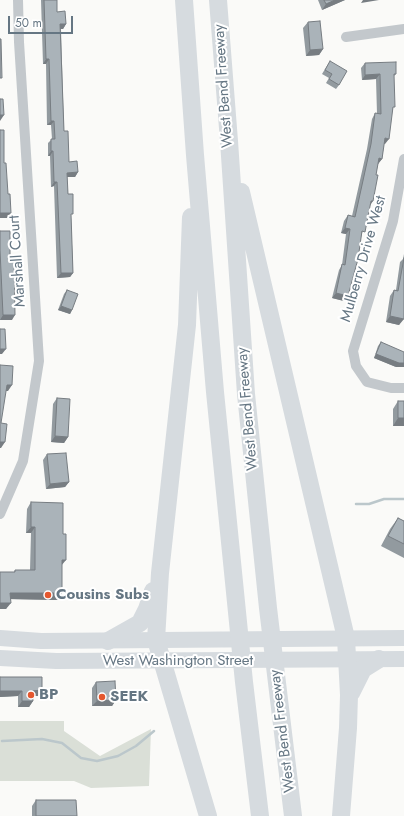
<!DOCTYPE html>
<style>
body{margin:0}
#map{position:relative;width:404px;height:816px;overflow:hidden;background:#fafaf8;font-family:Jost,sans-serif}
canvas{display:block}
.scale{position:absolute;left:8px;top:16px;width:65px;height:18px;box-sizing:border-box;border:2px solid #657683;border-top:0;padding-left:5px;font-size:12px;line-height:14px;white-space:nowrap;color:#657683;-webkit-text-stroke:3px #fff;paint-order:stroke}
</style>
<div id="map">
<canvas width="404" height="816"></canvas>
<div class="scale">50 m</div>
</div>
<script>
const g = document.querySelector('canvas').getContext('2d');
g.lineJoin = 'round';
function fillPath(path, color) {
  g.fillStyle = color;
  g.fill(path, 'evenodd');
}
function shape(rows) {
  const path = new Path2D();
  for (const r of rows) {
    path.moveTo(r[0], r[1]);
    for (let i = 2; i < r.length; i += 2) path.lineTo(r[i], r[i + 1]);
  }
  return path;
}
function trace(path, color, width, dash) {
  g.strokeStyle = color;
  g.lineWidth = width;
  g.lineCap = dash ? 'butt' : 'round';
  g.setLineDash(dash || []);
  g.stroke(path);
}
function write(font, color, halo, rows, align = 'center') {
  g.font = font + ' Jost,sans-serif';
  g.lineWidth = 4;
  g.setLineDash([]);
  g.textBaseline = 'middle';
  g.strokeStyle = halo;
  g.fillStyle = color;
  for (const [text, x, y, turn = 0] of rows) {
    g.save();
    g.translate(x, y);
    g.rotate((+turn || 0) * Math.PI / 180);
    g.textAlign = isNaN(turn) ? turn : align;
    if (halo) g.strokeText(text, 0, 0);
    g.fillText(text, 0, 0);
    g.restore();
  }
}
const green = shape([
 [0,721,64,721,64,731,100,756,151,729,149,786,91,788,74,781,0,781]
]);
const stream = shape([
 [356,504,369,504,384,499,404,499],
 [2,741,42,739,62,743,81,758,97,761,118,756,136,746,154,731]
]);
const street = shape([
 [346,37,404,29],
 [404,159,393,221,353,351,356,366,367,382,391,388,404,388],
 [0,514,23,461,39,361,19,42,18,0]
]);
const primary = shape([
 [0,638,41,641,404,638],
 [0,658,56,661,404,659]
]);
const highway = shape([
 [184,0,195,155,215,392,244,682,260,816],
 [218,0,229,141,246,394,268,608,293,816],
 [241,192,346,638,349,695,348,728,341,816],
 [191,217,187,325,160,573,156,640,208,816],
 [108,641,140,623,147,609,153,591],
 [351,693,363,669,379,659]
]);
const wall = shape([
 [41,0,57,0,57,12,66,24,63,29,61,29,64,131,69,162,78,172,75,177,67,177,68,194,71,216,73,273,70,277,57,278,54,186,51,187,50,156,48,156,48,143,52,139,51,125,47,125,46,64,43,64],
 [318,0,345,0,322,10],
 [308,22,323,49,319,55,306,56,303,28],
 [330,61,339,85,336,89,326,83,329,78,322,74],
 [365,63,396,74,394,76,393,109,384,144,382,159,378,164,369,207,344,301,332,298,339,270,342,265,346,234,341,233,344,221,348,215,352,216,367,149,372,119,375,113,377,114,376,79,362,80,361,68],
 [0,231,12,320,0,320],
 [404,254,404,316,399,325,386,322,390,296,394,290,396,290,400,262,403,259],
 [67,290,72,310,70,314,58,310,64,294],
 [381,342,396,367,374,358,378,346],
 [57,398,68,437,64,443,51,442,53,404],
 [398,401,404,426,393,426,393,409],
 [47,454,69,482,65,487,46,489,43,460],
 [31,502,62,565,58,600,11,599,6,609,0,609,0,572,14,572,15,570,30,570,31,533,26,533,27,509],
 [398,518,404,521,404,558,381,546,390,529],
 [0,677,42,690,38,696,33,696,33,701,29,707,18,707,18,696,0,697],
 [96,682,116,700,112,706,92,706,92,688],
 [36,800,77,816,32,816,32,806]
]);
const shadedWall = shape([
 [335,0,345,0,322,10,326,4],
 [363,0,379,0,361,3],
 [60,24,66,24,63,29,57,29],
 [323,49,319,55,306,56,310,50],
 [46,59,49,59,46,64,43,64],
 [380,74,376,79,362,80,365,75],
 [0,115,4,115,0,121],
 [51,121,54,121,51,125,47,125],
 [385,138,389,139,385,144,382,144],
 [51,151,53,151,50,156,48,156],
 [379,158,382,159,378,164,375,163],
 [78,172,75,177,64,177,67,173],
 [54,182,57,182,54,186,51,187],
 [371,201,373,201,369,207],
 [0,213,11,213,7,218,0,218],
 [345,228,350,229,346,234,341,233],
 [61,273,73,273,70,277,57,278],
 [336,293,348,296,344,301,332,298],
 [61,306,72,310,70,314,58,310],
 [3,315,15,315,12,320,0,320],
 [390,316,404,319,399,325,386,322],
 [0,349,6,349,2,354,0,354],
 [376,354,404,363,404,367,396,367,374,358],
 [7,385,12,385,8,391,3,391],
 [398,418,404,418,404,426,393,426],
 [55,436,68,437,64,443,51,442],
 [0,442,5,442,1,448,0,448],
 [69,482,65,487,46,489,50,484],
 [31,527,35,527,31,533,26,533],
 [62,560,66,560,61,566],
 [10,593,62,593,58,600,6,599],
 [0,603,11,603,6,609,0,609],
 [42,690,38,696,28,696,32,691],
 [0,691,22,691,18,696,0,697],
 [116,700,112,706,92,706,97,701],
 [22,701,33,701,29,707,18,707]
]);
const building = shape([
 [44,0,57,0,57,12,65,11,66,24,60,24,64,131,68,131,69,162,77,161,78,172,67,173,68,194,73,194,73,214,71,214,73,273,61,273,57,182,54,182,53,151,51,151,51,139,55,139,54,121,51,121,49,59,46,59,44,0],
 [324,0,335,0,326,4,324,0],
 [320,21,323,49,310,50,308,22,320,21],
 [0,39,1,39,2,78,0,78,0,39],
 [330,61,347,71,339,85,329,79,332,74,325,70,330,61],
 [396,62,396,74,394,74,395,107,393,107,389,139,385,138,382,159,379,158,376,175,378,175,373,201,371,201,365,232,362,231,358,259,348,296,336,293,342,264,345,265,350,229,345,228,348,215,355,217,371,144,375,113,381,114,380,74,365,75,365,63,396,62],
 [0,99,3,99,4,115,0,115,0,99],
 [0,130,4,130,4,163,6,163,8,194,10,194,11,213,0,213,0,130],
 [0,231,10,231,10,257,14,257,15,315,3,315,0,250,0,231],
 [404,258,404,319,390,316,394,290,398,291,404,258],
 [67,290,78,294,72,310,61,306,67,290],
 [0,329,5,329,6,349,0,349,0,329],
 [381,342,404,352,404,363,399,363,376,354,381,342],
 [0,365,13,366,12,385,7,385,1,423,7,424,5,442,0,442,0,365],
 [57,398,70,399,68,437,55,436,57,398],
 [398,401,404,401,404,418,398,418,398,401],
 [66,453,69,482,50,484,47,454,66,453],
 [31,502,63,503,63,534,66,534,66,560,62,560,62,593,10,593,11,603,0,603,0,572,15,572,15,570,35,570,35,527,31,527,31,502],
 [398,518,404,521,404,544,388,536,398,518],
 [0,677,42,677,42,690,32,691,33,701,22,701,22,691,0,691,0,677],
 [115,681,116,700,97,701,96,682,115,681],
 [36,800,76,800,77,816,36,816,36,800]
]);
const markers = [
 [48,595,4,"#e4572e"],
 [31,695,4,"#e4572e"],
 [102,697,4,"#e4572e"]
];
const streetNames = [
 ["West Bend Freeway",224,86,-94],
 ["Mulberry Drive West",364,259,-74],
 ["Marshall Court",18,261,-94],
 ["West Bend Freeway",248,409,-95],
 ["West Washington Street",178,661],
 ["West Bend Freeway",283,731,-97]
];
const poiNames = [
 ["Cousins Subs",56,595],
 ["BP",39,695],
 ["SEEK",110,697]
];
fillPath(green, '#dadfd7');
trace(stream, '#bbc7cb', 2.5);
trace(street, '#c3c8cc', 10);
trace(primary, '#d6dbdf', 16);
trace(highway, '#d6dbdf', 18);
fillPath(wall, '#929a9f');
fillPath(shadedWall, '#777d82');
fillPath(building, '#aab3b9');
trace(building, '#777d82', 1);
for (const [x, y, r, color] of markers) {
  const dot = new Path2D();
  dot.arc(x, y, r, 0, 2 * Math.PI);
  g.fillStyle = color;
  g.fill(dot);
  trace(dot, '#fff', 1.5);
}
write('15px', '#657683', '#fff', streetNames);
write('bold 15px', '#657683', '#fff', poiNames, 'left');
</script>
